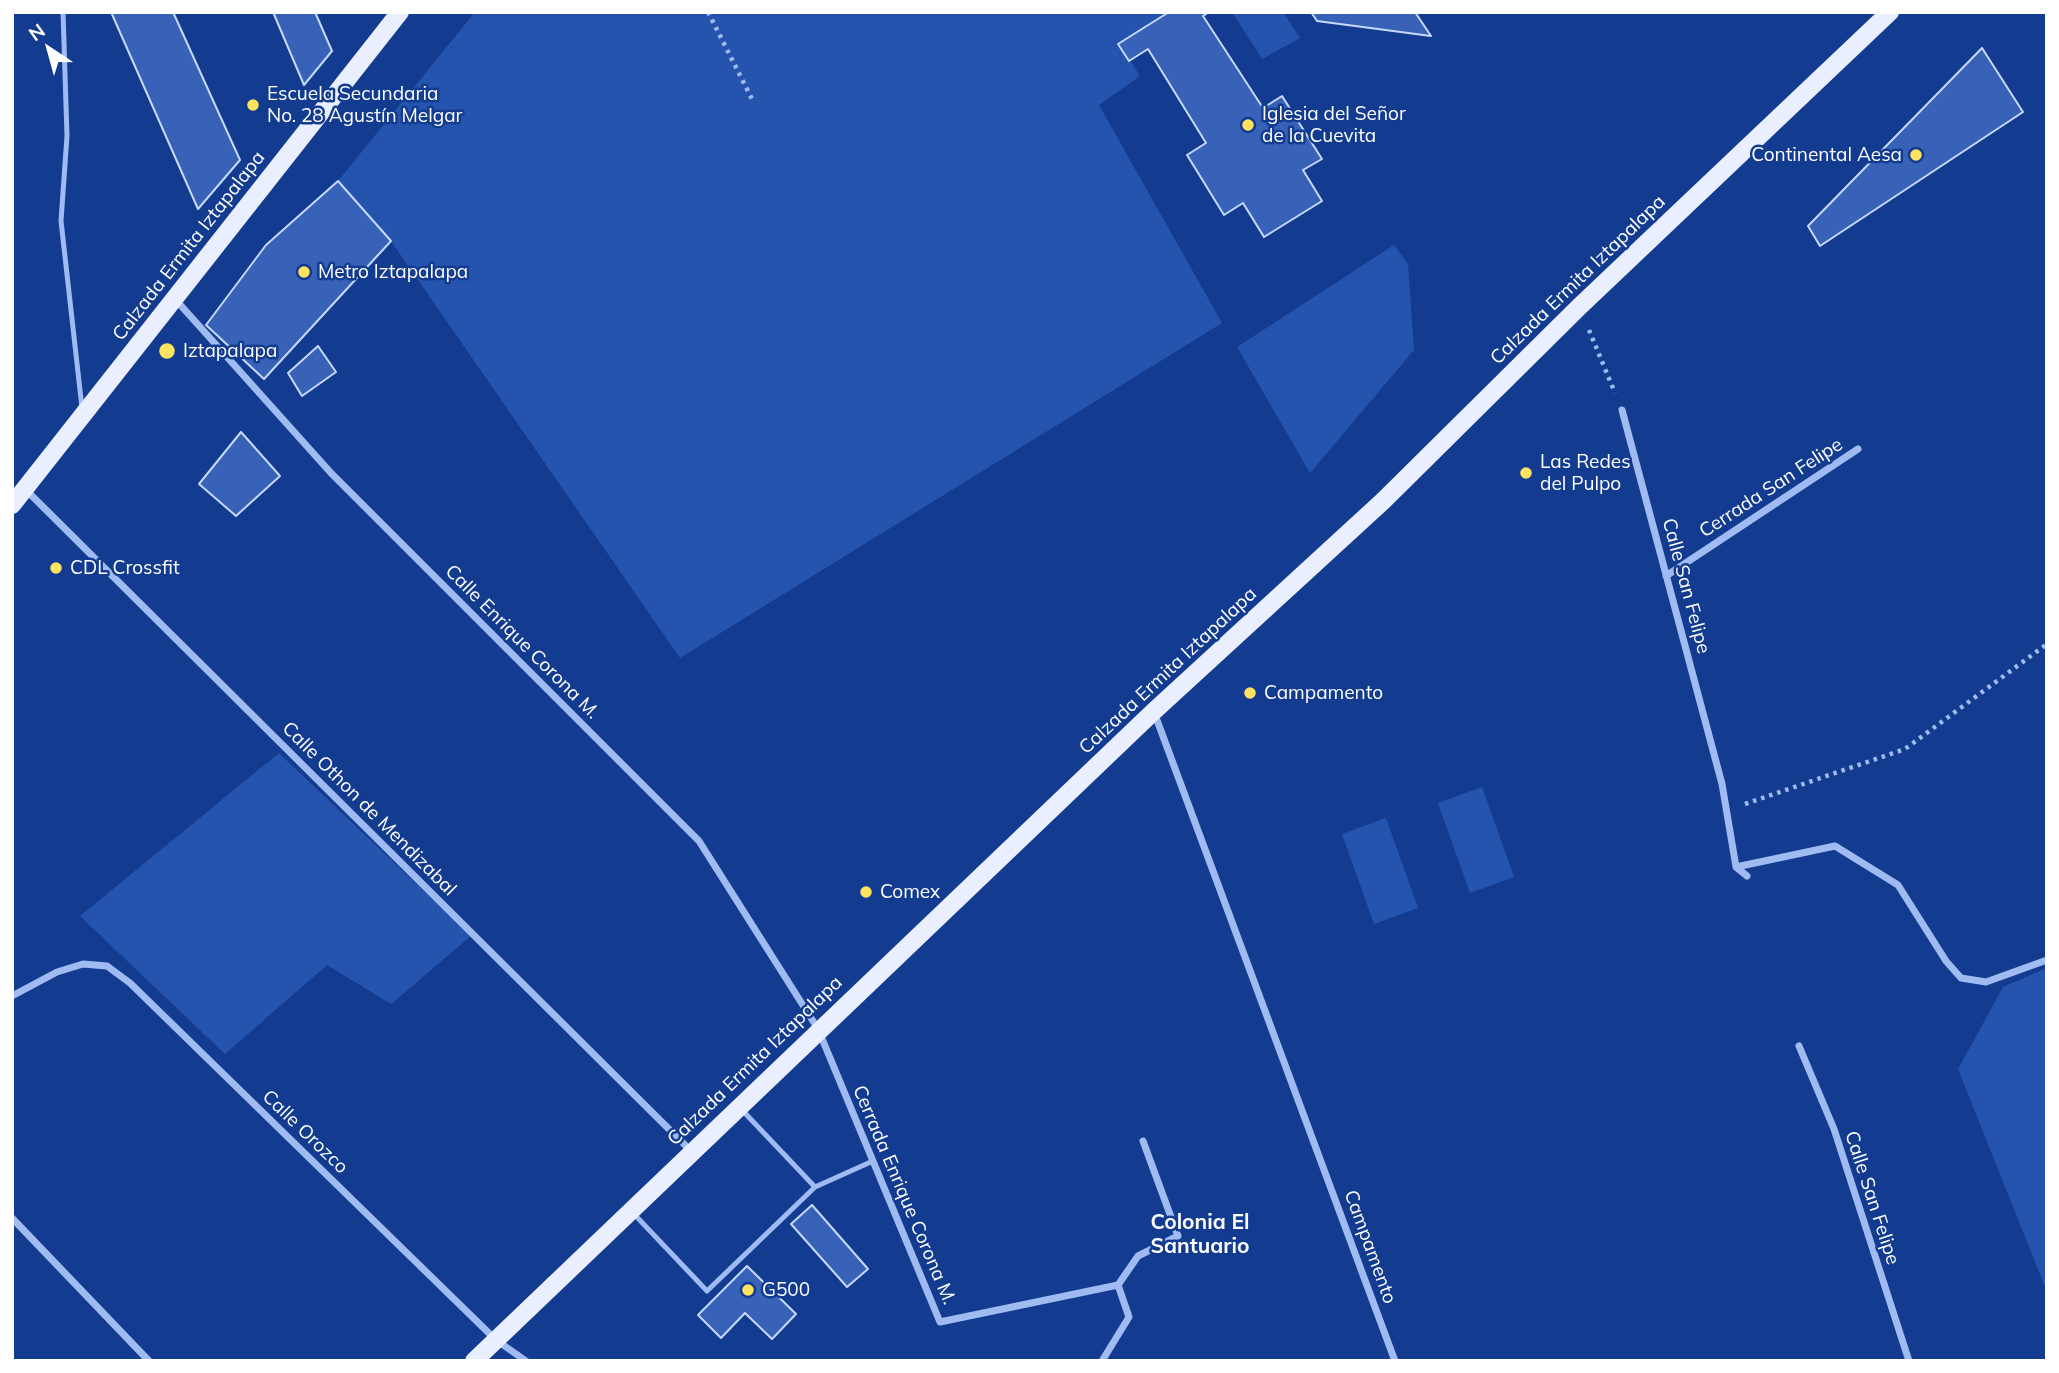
<!DOCTYPE html>
<meta charset="utf-8">
<style>
body{margin:0}
#map{position:relative;width:2059px;height:1373px;overflow:hidden;background:#133c90;font-family:Mulish,sans-serif}
canvas{display:block}
.frame{position:absolute;inset:0;border:14px solid #fff;pointer-events:none}
.north{position:absolute;left:14px;top:14px;width:70px;height:70px;-webkit-text-stroke:5px #133c90;paint-order:stroke;rotate:324deg;font-size:19px;font-weight:700;line-height:28px;text-align:center;color:#fff}
.north::after{content:'';display:block;margin:auto;width:24px;height:32px;background:#fff;clip-path:polygon(50% 0,100% 100%,50% 72%,0 100%)}
</style>
<div id="map">
<canvas width="2059" height="1373"></canvas>
<div class="frame"></div>
<div class="north">N</div>
</div>
<script>
const g = document.querySelector('canvas').getContext('2d');
g.lineJoin = 'round';
function fillPath(path, color) {
  g.fillStyle = color;
  g.fill(path, 'evenodd');
}
function shape(rows) {
  const path = new Path2D();
  for (const r of rows) {
    path.moveTo(r[0], r[1]);
    for (let i = 2; i < r.length; i += 2) path.lineTo(r[i], r[i + 1]);
  }
  return path;
}
function trace(path, color, width, dash) {
  g.strokeStyle = color;
  g.lineWidth = width;
  g.lineCap = dash ? 'butt' : 'round';
  g.setLineDash(dash || []);
  g.stroke(path);
}
function write(font, color, halo, rows, align = 'center') {
  g.font = font + ' Mulish,sans-serif';
  g.lineWidth = 5;
  g.setLineDash([]);
  g.textBaseline = 'middle';
  g.strokeStyle = halo;
  g.fillStyle = color;
  for (const [text, x, y, turn = 0] of rows) {
    g.save();
    g.translate(x, y);
    g.rotate((+turn || 0) * Math.PI / 180);
    g.textAlign = isNaN(turn) ? turn : align;
    if (halo) g.strokeText(text, 0, 0);
    g.fillText(text, 0, 0);
    g.restore();
  }
}
const green = shape([
 [475,12,1172,12,1128,57,1140,76,1099,105,1222,323,680,658,391,241,338,181],
 [1232,12,1283,12,1300,38,1262,59],
 [1394,245,1408,264,1414,350,1310,473,1237,347],
 [279,753,471,936,391,1004,327,965,225,1054,80,916],
 [1482,787,1514,877,1470,893,1438,803],
 [1386,818,1418,908,1374,924,1342,834],
 [2047,968,2047,1292,1958,1069,2003,987]
]);
const building = shape([
 [111,12,173,12,240,160,198,209,111,12],
 [273,12,315,12,332,51,304,85,273,12],
 [1169,12,1209,12,1203,16,1263,108,1282,96,1322,159,1303,170,1322,201,1264,237,1243,203,1224,215,1187,155,1206,143,1148,49,1129,61,1118,44,1169,12],
 [1311,12,1415,12,1431,36,1317,21,1311,12],
 [1982,48,2023,112,1820,246,1808,226,1982,48],
 [338,181,391,241,264,379,206,325,266,245,338,181],
 [318,346,336,372,302,396,288,373,318,346],
 [241,432,280,476,236,516,199,484,241,432],
 [812,1205,868,1269,847,1287,791,1224,812,1205],
 [747,1266,796,1314,772,1339,745,1313,721,1338,698,1315,747,1266]
]);
const path = shape([
 [708,12,754,103],
 [1589,330,1615,393],
 [1745,804,1905,749,2047,644]
]);
const service = shape([
 [63,12,67,136,61,221,82,408],
 [815,1187,873,1161],
 [633,1213,707,1291,815,1187,742,1110]
]);
const minor = shape([
 [175,299,331,473,699,841,818,1029,940,1322,1118,1285,1138,1256,1178,1236,1143,1141],
 [1622,410,1722,784,1736,867,1747,876],
 [25,489,691,1151],
 [1666,576,1858,449],
 [1154,712,1395,1361],
 [1736,867,1835,846,1898,885,1946,961,1961,978,1986,982,2047,960],
 [12,996,57,972,83,964,107,966,130,983,496,1340,526,1361],
 [1799,1046,1834,1129,1909,1361],
 [12,1218,149,1361],
 [1102,1361,1129,1317,1118,1285]
]);
const primary = shape([
 [12,505,400,12],
 [474,1361,1153,712,1383,501,1579,307,1890,12]
]);
const markers = [
 [253,105,7,"#ffe35f"],
 [1248,125,7,"#ffe35f"],
 [1916,155,7,"#ffe35f"],
 [304,272,7,"#ffe35f"],
 [167,351,9,"#ffe35f"],
 [1526,473,7,"#ffe35f"],
 [56,568,7,"#ffe35f"],
 [1250,693,7,"#ffe35f"],
 [866,892,7,"#ffe35f"],
 [748,1290,7,"#ffe35f"]
];
const poiNames = [
 ["Escuela Secundaria",267,94],
 ["No. 28 Agustín Melgar",267,116],
 ["Iglesia del Señor",1262,114],
 ["de la Cuevita",1262,136],
 ["Continental Aesa",1902,155,"right"],
 ["Metro Iztapalapa",318,272],
 ["Iztapalapa",183,351],
 ["Las Redes",1540,462],
 ["del Pulpo",1540,484],
 ["CDL Crossfit",70,568],
 ["Campamento",1264,693],
 ["Comex",880,892],
 ["G500",762,1290]
];
const streetNames = [
 ["Calzada Ermita Iztapalapa",189,246,-52],
 ["Calzada Ermita Iztapalapa",1578,280,-44],
 ["Cerrada San Felipe",1771,488,-33],
 ["Calle San Felipe",1686,586,75],
 ["Calle Enrique Corona M.",522,642,45],
 ["Calzada Ermita Iztapalapa",1168,671,-43],
 ["Calle Othon de Mendizabal",369,809,45],
 ["Calzada Ermita Iztapalapa",755,1061,-44],
 ["Calle Orozco",305,1132,44],
 ["Cerrada Enrique Corona M.",904,1195,67],
 ["Calle San Felipe",1872,1198,72],
 ["Campamento",1370,1247,70]
];
const neighbourhoodNames = [
 ["Colonia El",1200,1223],
 ["Santuario",1200,1247]
];
fillPath(green, '#2554af');
fillPath(building, '#3762b7');
trace(building, '#c6d9fc', 2);
trace(path, '#9fbbf1', 4.5, [3.5, 5]);
trace(service, '#9fbbf1', 5);
trace(minor, '#9fbbf1', 7);
trace(primary, '#e9efff', 18);
for (const [x, y, r, color] of markers) {
  const dot = new Path2D();
  dot.arc(x, y, r, 0, 2 * Math.PI);
  g.fillStyle = color;
  g.fill(dot);
  trace(dot, '#133c90', 2.5);
}
write('19px', '#fff', '#133c90', poiNames, 'left');
write('19px', '#fff', '#133c90', streetNames);
write('bold 21px', '#fff', '#133c90', neighbourhoodNames);
</script>
